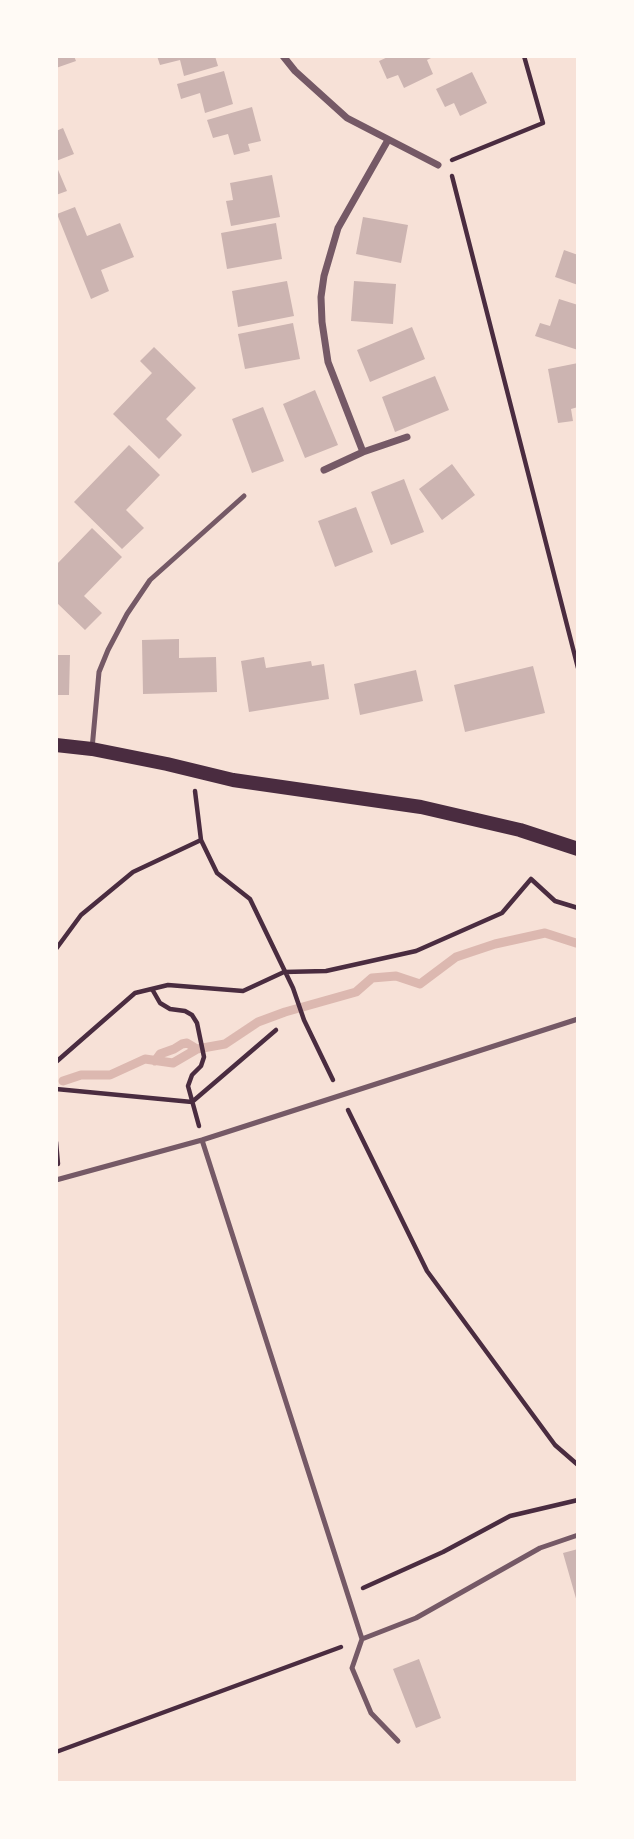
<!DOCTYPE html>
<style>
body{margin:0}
#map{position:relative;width:634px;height:1839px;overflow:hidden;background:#f7e1d7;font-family:Quicksand,sans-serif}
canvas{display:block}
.frame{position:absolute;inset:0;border:58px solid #fffaf5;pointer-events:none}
</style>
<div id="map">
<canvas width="634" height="1839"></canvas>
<div class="frame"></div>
</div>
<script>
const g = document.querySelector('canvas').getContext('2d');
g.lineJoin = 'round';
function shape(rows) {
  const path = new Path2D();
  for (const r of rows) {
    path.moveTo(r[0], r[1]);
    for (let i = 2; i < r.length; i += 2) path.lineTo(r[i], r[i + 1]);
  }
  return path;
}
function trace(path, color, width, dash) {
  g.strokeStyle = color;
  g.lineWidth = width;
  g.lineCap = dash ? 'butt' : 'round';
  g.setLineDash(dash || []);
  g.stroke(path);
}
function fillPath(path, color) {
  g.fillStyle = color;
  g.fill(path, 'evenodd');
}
const stream = shape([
 [155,1061,160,1054,174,1049,182,1044,187,1043,197,1049],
 [63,1081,81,1075,110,1075,145,1059,173,1063,197,1049,225,1044,258,1022,285,1012,356,992,372,978,396,976,420,984,456,957,495,944,545,933,576,943]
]);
const building = shape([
 [56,56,74,56,76,61,56,68],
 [157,56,215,56,218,66,184,76,180,60,160,65],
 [390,56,435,56,427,60,433,74,404,88,398,75,387,79,379,61],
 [224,71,233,104,205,113,200,93,181,99,177,84],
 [472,72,487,103,460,116,454,103,445,107,436,89],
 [252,107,261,141,248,144,250,151,234,155,228,134,213,138,207,120],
 [63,128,74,154,56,161,56,131],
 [56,165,67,191,56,195],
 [272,175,280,217,231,226,226,201,233,200,230,183],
 [75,207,87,236,120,223,134,257,101,270,109,291,91,299,57,214],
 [363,217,408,225,401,263,356,254],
 [276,223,282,259,227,269,221,233],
 [564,250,578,255,578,285,555,277],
 [287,281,294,316,238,327,232,291],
 [354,281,396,284,393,324,351,321],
 [559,299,578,305,578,350,535,336,540,323,550,326],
 [293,323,300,359,245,369,238,334],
 [412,327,425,359,370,382,357,350],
 [154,347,196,388,166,419,182,435,159,459,113,414,152,373,140,361],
 [578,363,578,407,571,409,573,421,558,423,548,369],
 [435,376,449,410,395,432,382,397],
 [315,390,338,445,305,458,283,404],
 [263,407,284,461,252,473,232,419],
 [129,445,160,475,126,510,144,528,122,549,74,502],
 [452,464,475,495,442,520,419,489],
 [404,479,424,532,391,545,371,492],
 [356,507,373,552,335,567,318,521],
 [92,528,122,557,84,596,102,613,85,630,56,602,56,565],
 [179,639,179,658,216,657,217,692,143,694,142,640],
 [56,655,70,655,69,695,56,695],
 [264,657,266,668,311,661,312,666,324,664,329,699,249,712,241,661],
 [533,666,545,713,465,732,454,685],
 [416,670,423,701,360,715,354,684],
 [578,1549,578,1602,577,1602,563,1553],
 [419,1659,441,1718,416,1728,393,1669]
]);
const path = shape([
 [452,160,543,123,524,56],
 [452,176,578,668],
 [195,791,201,840,217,873,250,899,293,988,304,1020,333,1080],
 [56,949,81,915,133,872,201,840],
 [152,989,160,1003,170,1009,185,1011,192,1015,197,1023,204,1057,201,1066,192,1075,188,1086,199,1126],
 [56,1062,135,993,168,985,243,991,284,972,326,971,416,951,502,913,531,879,555,901,578,908],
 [56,1089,192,1102,276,1030],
 [348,1110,427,1271,555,1445,578,1465],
 [56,1142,58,1164],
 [363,1588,443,1552,510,1516,578,1500],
 [56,1752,341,1647]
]);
const service = shape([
 [92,749,99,672,108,650,127,614,150,580,244,496],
 [202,1140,362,1639],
 [56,1180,202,1140,578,1019],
 [398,1741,371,1713,352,1668,362,1639,416,1618,540,1548,578,1535]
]);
const minor = shape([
 [283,56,295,71,347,118,438,165],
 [363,452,328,362,322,322,321,297,324,276,338,228,388,140],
 [324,470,363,452,407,437]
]);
const secondary = shape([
 [56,745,92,749,167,764,233,780,421,807,520,830,578,849]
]);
trace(stream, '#dcb8b0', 9);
fillPath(building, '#ccb4b1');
trace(path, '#4a2c40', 4.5);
trace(service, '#755966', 5);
trace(minor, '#755966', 7);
trace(secondary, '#4a2c40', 14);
</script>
